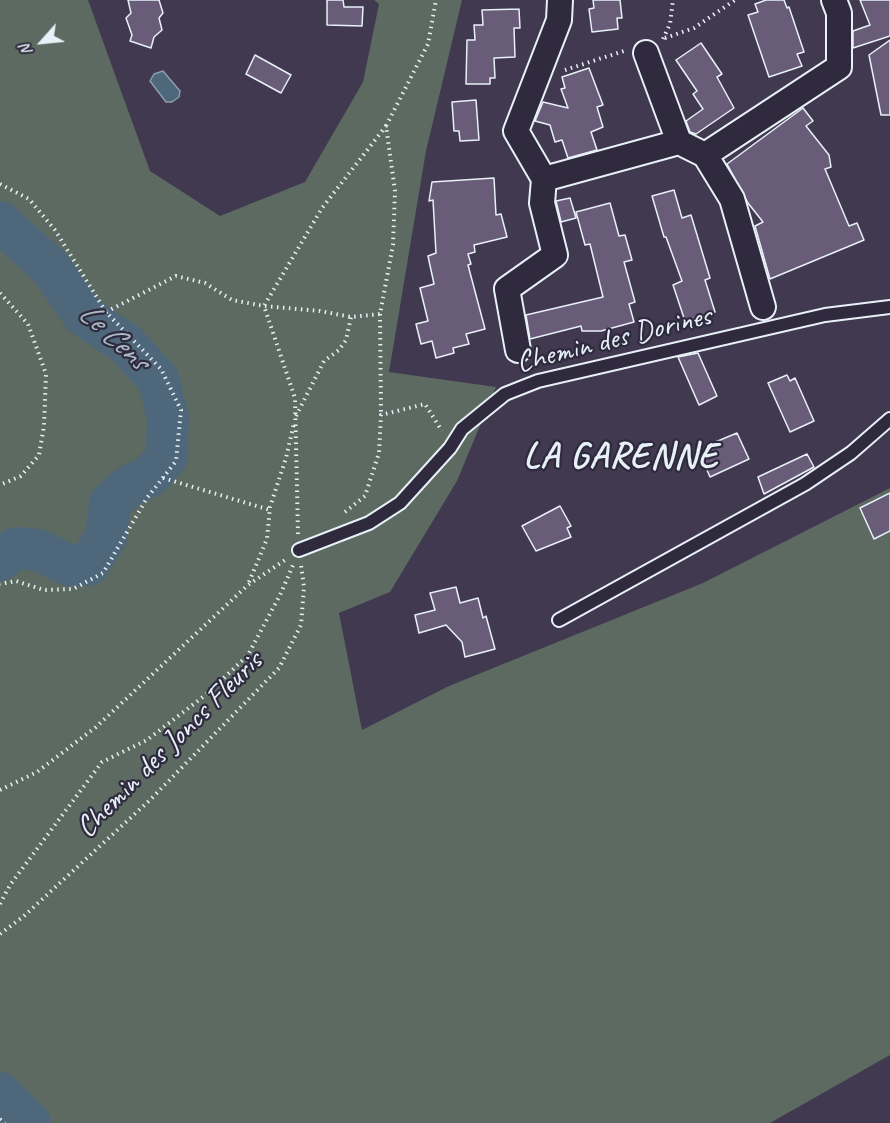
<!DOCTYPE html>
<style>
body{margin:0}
#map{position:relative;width:890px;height:1123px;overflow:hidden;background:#40394f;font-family:Caveat,sans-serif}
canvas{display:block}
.north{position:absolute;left:12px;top:12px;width:60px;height:60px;-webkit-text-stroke:4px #2f2a3d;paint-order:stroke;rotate:243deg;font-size:16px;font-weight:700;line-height:24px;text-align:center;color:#e8f1f8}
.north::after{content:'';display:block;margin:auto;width:21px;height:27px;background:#e8f1f8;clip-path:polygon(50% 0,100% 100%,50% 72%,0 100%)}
</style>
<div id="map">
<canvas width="890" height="1123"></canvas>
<div class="north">N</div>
</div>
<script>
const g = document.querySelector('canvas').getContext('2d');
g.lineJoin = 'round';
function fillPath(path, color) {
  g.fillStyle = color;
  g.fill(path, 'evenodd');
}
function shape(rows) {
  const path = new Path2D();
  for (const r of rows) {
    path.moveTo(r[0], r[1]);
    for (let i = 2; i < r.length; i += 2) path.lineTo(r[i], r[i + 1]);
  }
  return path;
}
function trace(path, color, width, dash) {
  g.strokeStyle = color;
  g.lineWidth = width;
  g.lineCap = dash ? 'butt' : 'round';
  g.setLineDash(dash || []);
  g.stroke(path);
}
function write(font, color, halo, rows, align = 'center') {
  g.font = font + ' Caveat,sans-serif';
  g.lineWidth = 4.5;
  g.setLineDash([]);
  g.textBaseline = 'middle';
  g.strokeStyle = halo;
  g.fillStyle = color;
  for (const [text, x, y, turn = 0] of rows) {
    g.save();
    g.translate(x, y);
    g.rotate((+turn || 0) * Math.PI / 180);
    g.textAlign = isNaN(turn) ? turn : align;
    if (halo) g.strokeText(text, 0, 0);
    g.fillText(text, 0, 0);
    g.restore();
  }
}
const green = shape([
 [0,0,88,0,150,171,220,216,305,182,363,82,379,4,374,0,462,0,426,151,389,372,496,387,457,481,390,592,339,613,362,730,449,686,703,583,890,488,890,1055,770,1123,0,1123]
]);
const water = shape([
 [163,71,180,91,179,97,172,102,166,102,150,81,154,74,163,71]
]);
const river = shape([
 [0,222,50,267,83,315,126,344,158,379,168,417,167,457,149,477,130,485,110,503,106,537,88,565,68,565,38,550,16,548,0,560],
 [0,1093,30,1123]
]);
const building = shape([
 [128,0,159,0,163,13,159,18,162,30,154,37,151,48,130,41,132,35,126,18,131,13,128,0],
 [327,0,343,0,344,7,363,7,362,26,327,25,327,0],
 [593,0,620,0,622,18,617,18,618,29,592,32,589,9,594,8,593,0],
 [766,0,784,0,787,8,789,7,804,52,797,54,802,66,769,77,748,15,758,12,755,4,766,0],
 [860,0,890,0,890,36,853,48,853,31,870,25,860,0],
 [519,9,520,28,514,28,515,57,494,58,495,78,490,78,490,84,466,84,467,40,475,40,474,25,483,25,482,10,519,9],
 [890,40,890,115,881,115,869,55,890,40],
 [701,43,722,74,717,77,734,108,696,134,690,132,686,121,703,109,693,94,697,91,676,60,701,43],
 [255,55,291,75,281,93,246,74,255,55],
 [589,68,603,105,597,107,603,127,591,132,597,150,568,158,562,140,555,142,550,125,535,121,543,102,568,108,561,89,565,88,562,77,589,68],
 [476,100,479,140,460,141,459,131,454,131,452,102,476,100],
 [803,108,813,121,806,126,829,155,831,167,825,169,849,226,857,223,864,240,770,279,755,226,763,222,748,203,727,164,803,108],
 [494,178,496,215,501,214,507,237,474,245,475,252,468,254,471,264,468,265,485,329,466,334,469,344,453,348,454,353,436,358,432,341,421,344,416,324,428,321,420,288,434,284,428,256,436,253,433,200,429,201,432,182,494,178],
 [674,190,682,218,691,215,710,278,705,280,715,312,685,321,673,285,682,281,666,237,664,237,652,196,674,190],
 [570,198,576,218,561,222,556,201,570,198],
 [610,203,619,236,625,235,632,260,624,262,635,302,629,304,634,322,601,331,582,331,581,326,530,339,526,315,603,297,590,244,585,245,576,212,610,203],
 [698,353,717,396,699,405,678,357,698,353],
 [787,375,790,381,795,378,814,421,790,432,768,383,787,375],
 [737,433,749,459,710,477,700,454,714,448,713,443,737,433],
 [807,454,814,467,764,494,758,477,807,454],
 [890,493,890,531,874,539,860,508,890,493],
 [560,506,571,526,567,528,571,537,536,551,522,526,560,506],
 [456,587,460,603,478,598,483,618,486,616,495,649,465,657,462,642,446,625,419,633,415,615,435,610,430,593,456,587]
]);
const path = shape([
 [665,38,694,28,735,0],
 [663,39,670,24,673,0],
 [565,70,624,51],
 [0,184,29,199,55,230,106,312,161,369,181,410,176,461,147,498,103,573,73,589,44,590,16,581,0,584],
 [0,293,28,324,46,374,44,426,39,455,21,476,0,485],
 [106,312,176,276,205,283,232,300,264,306,320,311,351,317,380,314,393,245,395,191,386,126,428,44,436,0],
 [380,314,381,415],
 [296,416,324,361,339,350,346,340,351,317],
 [163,478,270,510],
 [345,512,365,496,379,453,381,415,425,404,442,431],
 [298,534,295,398,264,306,322,208,386,126],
 [249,582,267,539,270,507,286,458,294,423],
 [0,790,37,772,96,727,248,585,285,560],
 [0,904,10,885,102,762,147,740,208,693,248,655,281,593,293,565],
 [0,934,24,916,151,799,279,668,301,625,304,587,301,565],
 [0,1119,5,1123]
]);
const service = shape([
 [299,550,369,523,400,503,450,448,462,429,505,394,538,381,825,315,890,307],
 [559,620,805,484,851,453,890,419]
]);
const minor = shape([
 [646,53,679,142],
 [705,155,839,67,839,13,834,0],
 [705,155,732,199,763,307],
 [544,179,516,131,559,20,560,0],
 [544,179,679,142,705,155],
 [518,350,507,289,555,255,542,203,544,179]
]);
const streetNames = [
 ["Chemin des Dorines",614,340,-14],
 ["Chemin des Joncs Fleuris",170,745,-45]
];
const waterNames = [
 ["Le Cens",113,337,43]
];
const districtNames = [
 ["LA GARENNE",621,458]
];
fillPath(green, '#5c6a61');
fillPath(water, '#4f677a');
trace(water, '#8c9eac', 1.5);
trace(river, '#4f677a', 42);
fillPath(building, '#695c79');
trace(building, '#e8f1f8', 1.5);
trace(service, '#e8f1f8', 16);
trace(minor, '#e8f1f8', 28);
trace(path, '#e8f1f8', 4, [1.5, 4.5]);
trace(service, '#2f2a3d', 12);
trace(minor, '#2f2a3d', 24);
write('30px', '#e8f1f8', '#2f2a3d', streetNames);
write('italic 32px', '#abbac6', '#2f2a3d', waterNames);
g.letterSpacing = '1.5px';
write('bold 36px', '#e8f1f8', '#2f2a3d', districtNames);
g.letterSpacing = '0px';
</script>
